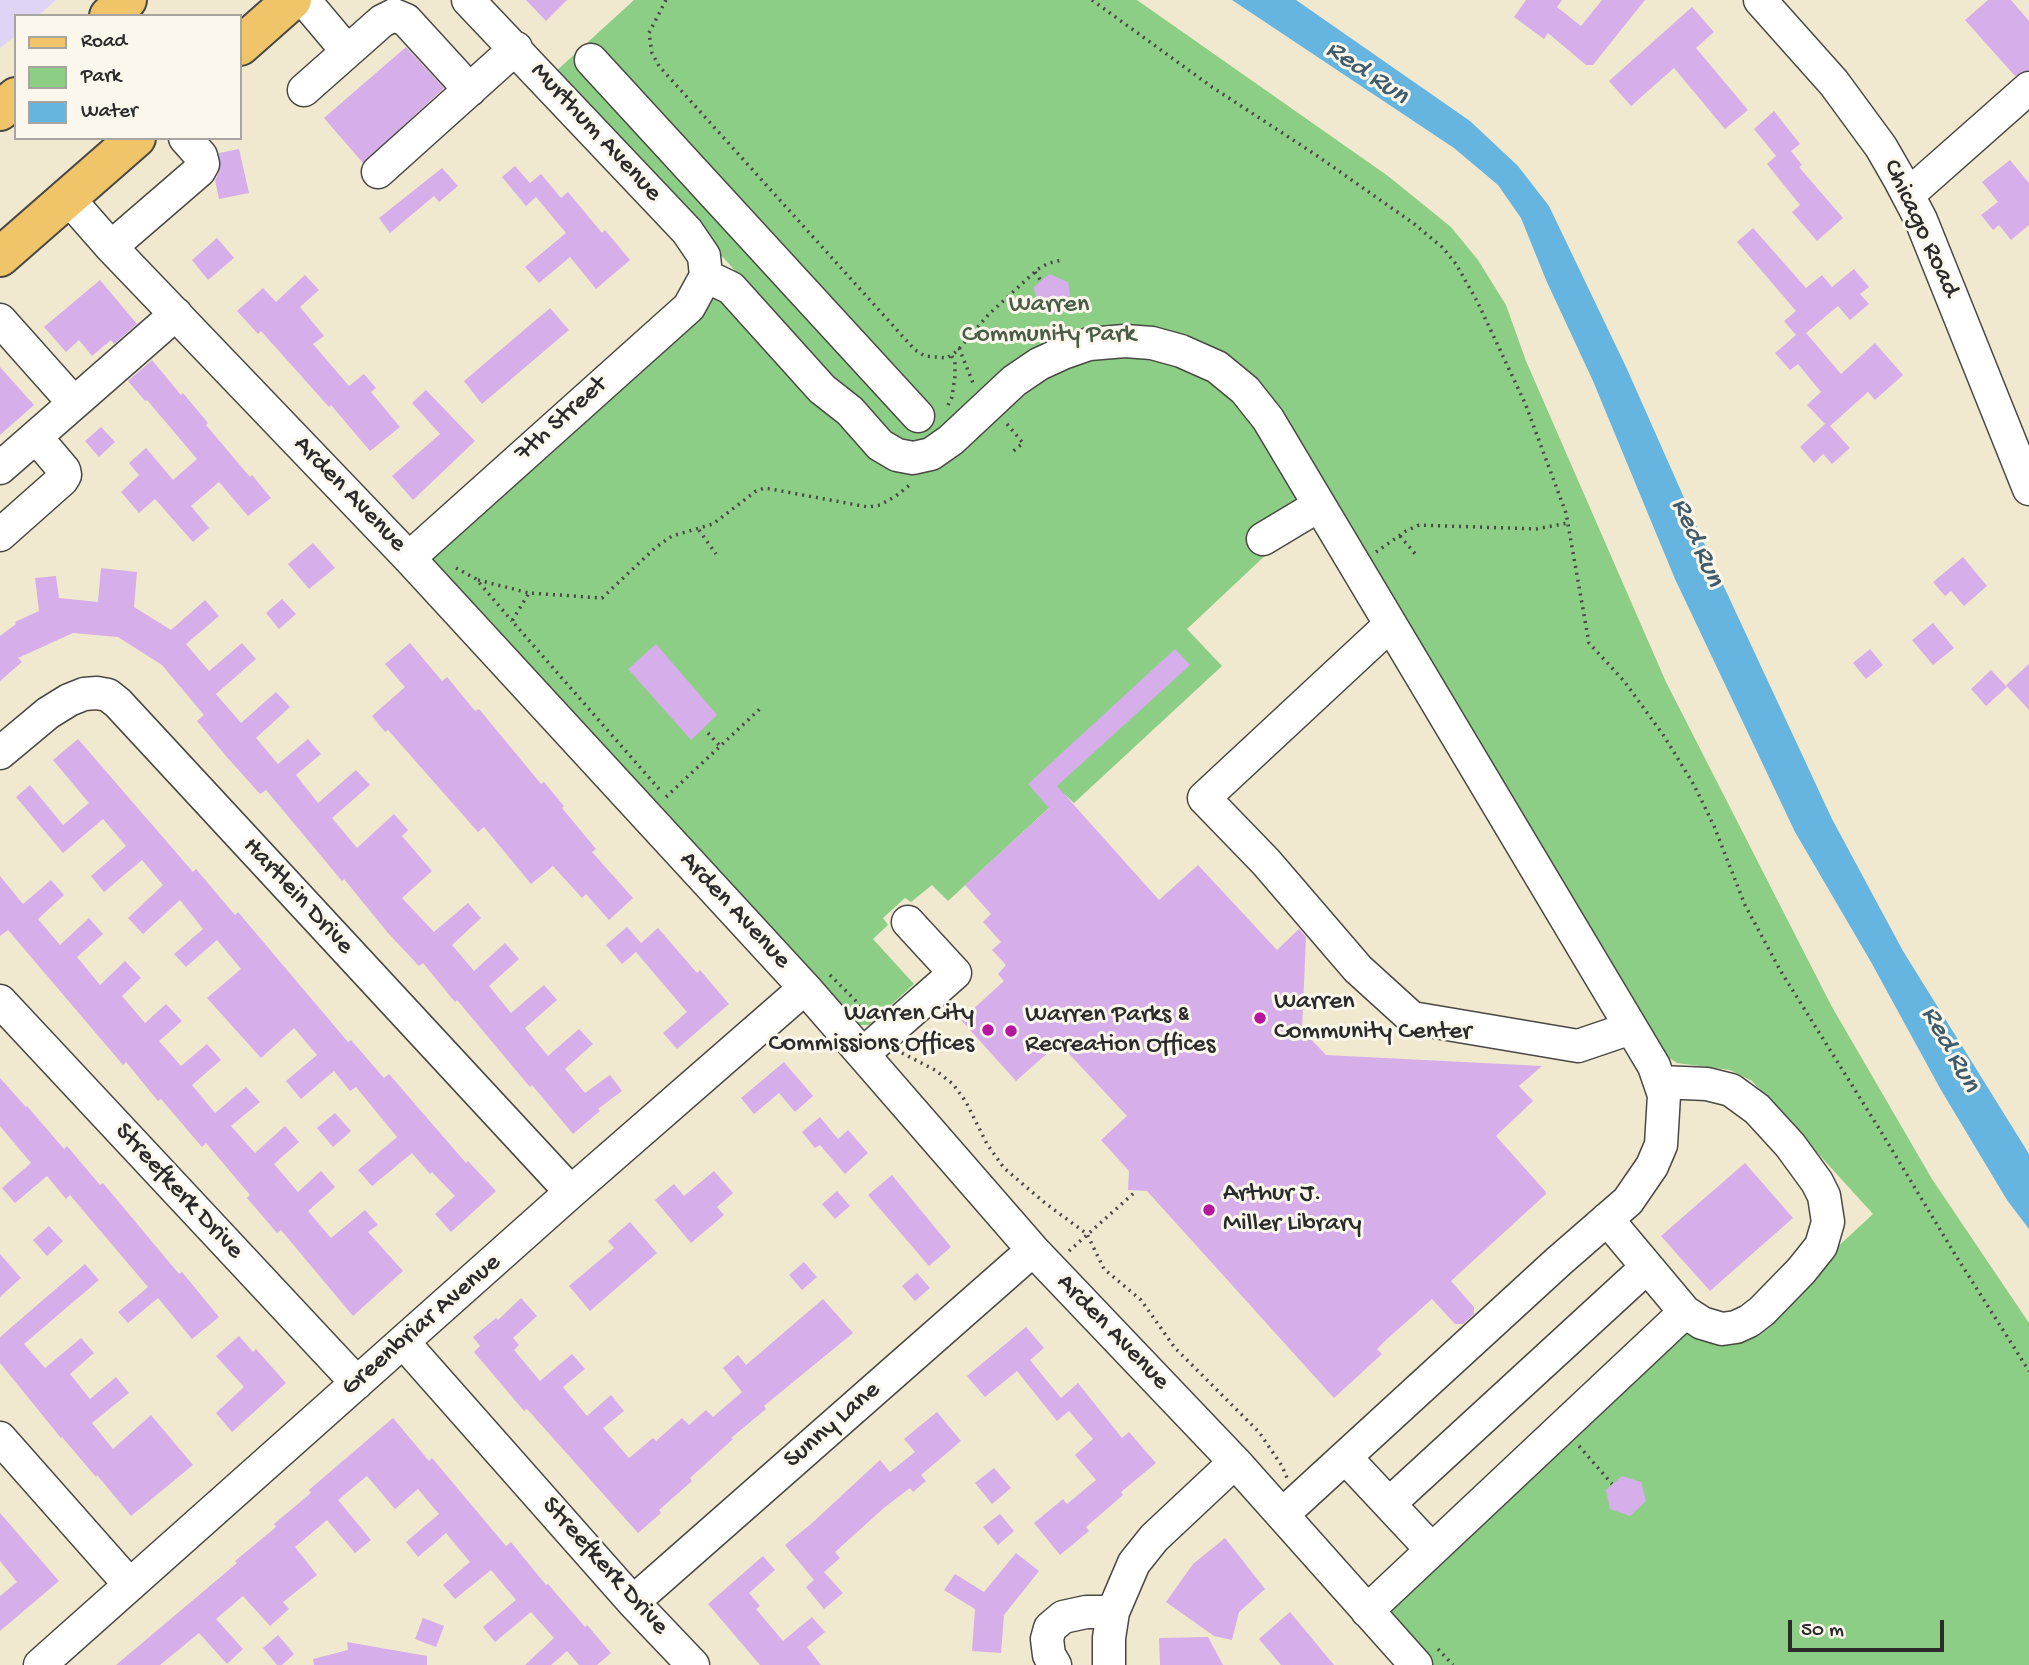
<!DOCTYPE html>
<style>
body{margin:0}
#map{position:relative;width:2029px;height:1665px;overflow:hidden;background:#f1e9cf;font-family:"Gochi Hand",sans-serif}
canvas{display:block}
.legend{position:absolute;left:14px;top:14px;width:228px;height:126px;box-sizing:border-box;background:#fbf7ec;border:2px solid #a8a59f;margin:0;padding:9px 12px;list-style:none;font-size:21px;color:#2b2b2b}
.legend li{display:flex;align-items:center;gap:14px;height:35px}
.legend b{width:35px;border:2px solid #a8a59f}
.scale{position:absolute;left:1788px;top:1620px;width:156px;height:32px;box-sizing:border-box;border:4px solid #2b2b2b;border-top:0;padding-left:9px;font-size:21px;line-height:24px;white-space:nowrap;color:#2b2b2b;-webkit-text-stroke:5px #fbf7ec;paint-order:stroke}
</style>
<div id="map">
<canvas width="2029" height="1665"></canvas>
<ul class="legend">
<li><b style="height:9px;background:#f0c469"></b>Road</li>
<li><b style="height:19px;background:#8dce86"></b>Park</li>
<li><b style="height:19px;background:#66b4e0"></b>Water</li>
</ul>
<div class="scale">50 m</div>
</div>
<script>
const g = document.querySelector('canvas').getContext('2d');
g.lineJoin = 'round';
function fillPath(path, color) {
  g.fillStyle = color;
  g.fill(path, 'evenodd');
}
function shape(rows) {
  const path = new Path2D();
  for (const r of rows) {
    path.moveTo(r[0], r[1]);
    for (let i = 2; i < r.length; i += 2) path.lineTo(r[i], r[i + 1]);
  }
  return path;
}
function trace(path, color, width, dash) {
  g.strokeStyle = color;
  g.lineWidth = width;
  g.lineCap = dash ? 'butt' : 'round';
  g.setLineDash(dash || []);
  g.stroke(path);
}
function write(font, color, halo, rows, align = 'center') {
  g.font = font + ' "Gochi Hand",sans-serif';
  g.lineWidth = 6;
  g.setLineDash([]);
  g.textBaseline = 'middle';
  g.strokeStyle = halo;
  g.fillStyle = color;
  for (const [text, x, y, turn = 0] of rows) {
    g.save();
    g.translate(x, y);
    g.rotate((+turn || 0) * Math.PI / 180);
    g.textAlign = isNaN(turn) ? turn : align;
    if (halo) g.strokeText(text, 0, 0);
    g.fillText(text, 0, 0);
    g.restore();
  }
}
const built = shape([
 [0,0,56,0,38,16,16,16,16,35,0,48]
]);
const green = shape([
 [634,0,1137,0,1388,176,1451,227,1478,260,1506,305,1526,361,1666,682,1832,1007,1932,1179,2029,1323,2029,1665,1429,1665,1388,1611,1689,1323,1752,1326,1873,1214,1752,1081,1730,1070,1677,1063,1660,1052,1335,508,1269,552,1187,629,1222,666,1074,803,1064,794,948,901,932,885,911,902,905,898,883,918,888,925,873,939,914,984,869,1025,857,1025,432,567,431,552,698,305,740,276,554,73]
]);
const water = shape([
 [1232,0,1296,0,1470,121,1518,166,1549,206,1627,369,1712,561,1832,819,1903,951,2029,1154,2029,1229,2007,1200,1941,1090,1871,962,1795,832,1675,579,1593,381,1546,280,1521,218,1498,185,1454,148]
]);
const building = shape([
 [526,0,567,0,546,21],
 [1526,0,1562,0,1557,7,1581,26,1602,0,1645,0,1593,65,1586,65,1548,33,1544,39,1514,17],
 [1988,0,2011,0,2029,21,2029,70,2015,76,1965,20],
 [1692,7,1714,32,1696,48,1748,110,1725,129,1674,68,1631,106,1609,81],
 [406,47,444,88,363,163,324,118],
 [1774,111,1800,144,1791,151,1802,165,1799,167,1843,218,1817,241,1792,212,1800,205,1767,164,1776,156,1754,129],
 [239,149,249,193,219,199,215,180,219,172,219,153],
 [2010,160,2029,183,2029,225,2011,240,1999,225,1993,230,1981,215,1998,202,1982,182],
 [515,166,530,183,541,174,561,198,568,192,602,233,605,230,630,260,596,289,570,257,539,283,525,267,566,233,536,197,526,206,502,177],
 [442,168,458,186,439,202,434,196,390,233,379,218],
 [1753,228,1806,288,1822,275,1832,287,1854,269,1869,287,1860,294,1869,304,1850,320,1838,306,1806,333,1841,374,1875,343,1903,375,1875,400,1868,392,1830,426,1850,448,1832,464,1823,454,1814,463,1800,447,1825,424,1807,405,1821,392,1798,364,1790,370,1775,353,1796,335,1784,321,1796,311,1737,242],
 [217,238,234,258,208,280,192,260],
 [1049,274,1068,282,1071,302,1056,314,1037,307,1034,287],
 [305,275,319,290,300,307,324,336,313,344,349,386,364,374,376,388,371,392,400,427,370,451,331,405,329,407,261,331,258,334,237,311,263,288,276,302],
 [100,280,137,324,114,344,111,340,92,356,79,340,66,352,44,327],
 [550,308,569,330,482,404,464,381],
 [152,360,181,395,183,393,208,423,206,425,250,477,252,475,271,498,248,516,219,482,191,506,209,528,193,542,155,499,139,513,121,492,139,475,129,463,146,448,173,480,197,459,147,400,145,401,128,381],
 [0,367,34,405,0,435],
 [426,390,475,441,413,500,392,476,440,434,412,403],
 [101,427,115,442,99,457,85,441],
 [313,543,335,568,309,589,288,564],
 [1963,557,1987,586,1964,606,1951,591,1945,596,1933,582],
 [101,568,137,572,134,607,171,630,205,600,219,616,186,644,209,671,242,643,256,659,216,694,241,723,276,692,290,707,256,738,278,764,308,739,321,754,296,775,318,803,356,770,370,785,332,818,357,848,394,814,408,830,402,836,432,871,402,898,434,932,468,903,481,918,452,945,474,971,505,943,519,959,489,986,511,1013,544,985,557,1000,525,1028,548,1056,579,1029,593,1044,565,1069,585,1093,610,1075,622,1091,598,1109,600,1111,573,1134,532,1085,530,1087,457,1000,455,1002,423,963,419,966,388,933,344,879,342,881,266,790,260,794,226,756,197,721,204,715,162,665,118,637,73,633,18,658,22,662,0,681,0,636,16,624,15,622,39,611,35,578,56,576,59,598,98,602],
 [282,599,296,614,279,629,266,613],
 [1933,623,1954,648,1933,665,1912,640],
 [410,643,442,681,447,677,475,711,479,709,541,784,544,782,564,806,562,808,596,849,592,852,633,898,609,920,586,894,582,898,553,866,531,884,484,827,478,832,388,730,385,732,372,716,405,687,385,664],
 [656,644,717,715,691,740,628,669],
 [1175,649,1190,665,1057,786,1159,900,1198,865,1277,950,1299,929,1306,937,1302,1030,1326,1055,1542,1066,1519,1086,1533,1101,1496,1136,1546,1192,1546,1194,1451,1281,1474,1307,1474,1314,1463,1324,1455,1324,1432,1299,1386,1340,1377,1349,1382,1354,1334,1398,1147,1191,1128,1190,1129,1171,1101,1140,1127,1116,1059,1043,1016,1081,961,1020,1004,981,998,974,1006,965,992,950,1001,942,983,922,991,914,965,885,1049,808,1028,784],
 [1870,649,1883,665,1866,679,1853,663],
 [2029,664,2029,710,2006,685],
 [1991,670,2007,687,1986,706,1971,689],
 [78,739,193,872,196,869,235,915,238,912,348,1042,351,1040,384,1078,389,1074,466,1163,468,1161,496,1191,451,1232,435,1214,455,1196,432,1172,430,1174,412,1153,372,1186,358,1170,397,1137,356,1087,350,1091,334,1071,301,1099,286,1081,317,1055,294,1028,261,1058,207,998,241,969,217,940,186,967,174,954,203,929,180,900,143,934,128,918,163,885,142,860,104,892,91,876,126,846,103,819,63,853,16,797,30,785,63,825,89,803,53,760],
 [0,876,23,904,51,880,64,895,38,919,60,945,89,918,103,934,77,957,100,985,125,961,141,978,122,996,145,1023,166,1004,182,1021,159,1041,181,1066,207,1044,221,1060,192,1085,215,1113,246,1087,260,1102,231,1126,255,1153,285,1126,299,1142,274,1164,298,1192,321,1171,335,1187,308,1211,331,1238,365,1210,378,1225,368,1232,403,1271,353,1316,281,1230,277,1233,247,1198,250,1195,206,1143,202,1147,161,1099,158,1101,126,1062,123,1065,8,930,0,936],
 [627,927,641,943,658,928,697,973,700,970,729,1004,677,1049,663,1033,687,1012,636,952,622,964,606,945],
 [784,1062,813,1096,795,1112,779,1093,754,1114,741,1098],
 [0,1078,26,1107,27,1106,64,1149,67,1146,100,1185,103,1183,179,1274,182,1272,219,1317,192,1339,158,1298,128,1323,118,1312,148,1287,70,1195,66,1199,47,1176,15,1203,2,1188,31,1163,0,1126],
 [335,1113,351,1131,333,1147,317,1128],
 [820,1117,838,1139,848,1130,868,1153,845,1174,820,1145,815,1148,802,1132],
 [1745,1163,1793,1218,1710,1291,1661,1236],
 [714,1171,733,1193,717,1207,724,1215,691,1243,655,1200,674,1184,684,1196],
 [892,1175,951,1247,929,1266,868,1195],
 [837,1191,850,1206,835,1219,822,1204],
 [630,1222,657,1253,590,1311,569,1286,614,1248,608,1241],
 [49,1226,63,1241,47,1256,33,1240],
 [0,1254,21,1278,0,1297],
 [804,1262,817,1277,802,1290,789,1275],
 [85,1264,99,1280,24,1344,45,1368,81,1338,94,1353,70,1374,90,1399,116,1377,129,1393,92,1423,113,1449,151,1415,193,1465,131,1516,97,1475,96,1477,62,1437,61,1438,0,1363,0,1337],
 [917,1273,930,1288,915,1301,902,1286],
 [521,1298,537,1316,513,1338,519,1345,514,1350,540,1381,572,1354,585,1369,563,1387,587,1416,611,1395,624,1411,603,1428,629,1458,653,1438,656,1441,682,1418,689,1425,706,1410,713,1417,742,1392,723,1368,738,1355,746,1365,823,1299,853,1333,764,1406,766,1409,731,1438,733,1439,690,1478,692,1481,659,1510,661,1513,638,1533,527,1409,524,1411,474,1352,480,1346,473,1337,496,1318,498,1320],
 [1026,1327,1044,1348,1030,1360,1061,1398,1078,1383,1122,1438,1129,1432,1156,1463,1121,1492,1123,1495,1086,1527,1089,1531,1060,1555,1034,1523,1063,1499,1067,1504,1096,1480,1075,1455,1093,1439,1069,1411,1057,1421,1017,1371,985,1397,967,1376],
 [239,1336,253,1352,256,1349,286,1383,232,1432,216,1413,244,1387,216,1356],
 [937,1412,961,1441,921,1475,926,1481,913,1492,910,1488,885,1507,835,1552,840,1558,824,1572,843,1593,824,1609,806,1587,814,1580,785,1545,811,1524,880,1460,890,1472,915,1452,904,1439],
 [393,1418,429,1461,432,1458,506,1546,511,1542,546,1585,548,1584,585,1627,587,1625,611,1653,597,1665,579,1665,567,1651,551,1665,525,1665,554,1638,531,1612,495,1642,483,1627,516,1600,491,1570,455,1599,443,1585,470,1562,446,1533,418,1557,406,1542,439,1514,418,1489,395,1509,367,1476,338,1500,371,1540,355,1553,327,1520,295,1547,317,1575,283,1602,289,1609,270,1626,243,1596,216,1619,243,1649,227,1664,199,1633,160,1665,116,1665,237,1563,235,1561,276,1527,274,1524,311,1493,309,1490],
 [994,1468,1011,1488,992,1504,975,1483],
 [1622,1476,1641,1482,1646,1501,1630,1516,1610,1509,1606,1490],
 [0,1513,59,1581,0,1631,0,1596,17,1582,0,1561],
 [1000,1514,1014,1531,998,1545,983,1527],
 [1225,1538,1265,1589,1239,1612,1232,1640,1214,1636,1166,1602,1193,1564],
 [1016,1553,1039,1571,1004,1615,1001,1653,972,1651,975,1609,944,1590,955,1574,984,1592],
 [763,1556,775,1570,749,1593,760,1606,756,1609,783,1641,812,1617,825,1632,807,1647,821,1665,760,1665,708,1604],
 [1290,1612,1334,1665,1281,1665,1259,1639],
 [423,1618,444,1626,436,1647,415,1639],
 [278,1635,294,1654,282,1665,277,1665,263,1648],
 [1208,1637,1223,1665,1160,1665,1159,1638],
 [347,1642,427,1656,427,1665,314,1665,313,1659,348,1650]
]);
const path = shape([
 [666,0,649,33,652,53,659,66,915,350,925,356,947,358,957,351,989,314,1038,269,1049,263,1062,260],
 [1092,0,1212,87,1316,155,1413,223,1442,247,1456,264,1477,301,1525,403,1566,513,1589,643,1624,681,1664,736,1694,785,1714,826,1745,905,1780,970,1880,1130,1956,1256,2029,1371],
 [1035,272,1041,281],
 [959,348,973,383],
 [948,405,952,397,955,376,955,361,951,355],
 [1007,424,1023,443,1011,453],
 [699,530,716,554],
 [1400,536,1417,556],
 [1376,552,1406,531,1419,525,1536,529,1568,523],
 [456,568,476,579,512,621],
 [478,580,529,593],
 [708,733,720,746],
 [659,789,512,621,529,593,602,598,655,548,672,536,713,524,756,491,765,488,868,507,880,505,896,496,912,483],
 [666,797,763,706],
 [830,975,855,1000,866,1016],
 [902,1053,935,1070,953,1084,966,1102,987,1144,1004,1168,1045,1203,1087,1234,1104,1269,1141,1300,1175,1348,1259,1432,1282,1466,1287,1478],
 [1069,1251,1135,1192],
 [1579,1446,1612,1484],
 [1438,1649,1453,1665]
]);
const minor = shape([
 [304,0,347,51],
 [468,0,687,231,704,256,706,276],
 [1760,0,1834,83,1881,147,1900,180,1921,220,2029,489],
 [591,60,918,416],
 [304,90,382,21,394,15,406,20,470,90],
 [378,172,516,48],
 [1908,195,2029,88],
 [68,198,111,247,409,558,805,988,1033,1250,1235,1462,1416,1665],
 [111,247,199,171,203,164,201,156,185,138],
 [706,276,731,288,822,389,850,411,880,445,897,455,913,458,931,454,951,440,1014,381,1039,364,1063,353,1089,344,1125,341,1152,343,1181,351,1217,367,1245,390,1268,419,1654,1066,1664,1095,1661,1145,1652,1166,1628,1201,1559,1261,1282,1515],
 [0,320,74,403],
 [0,468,176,314],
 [0,535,62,480,65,475,64,470,36,437],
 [1263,539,1318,506],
 [409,558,689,307,706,276],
 [1390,625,1204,798,1266,862,1358,969,1412,1018,1578,1046,1631,1028],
 [0,753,48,713,69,700,84,694,97,693,108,695,118,703,571,1192],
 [0,1001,357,1383],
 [863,1054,955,973,908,922],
 [1660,1082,1707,1084,1731,1090,1757,1109,1790,1145,1817,1182,1824,1196,1828,1222,1821,1246,1801,1271,1762,1311,1749,1321,1736,1327,1722,1329,1702,1323,1685,1312],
 [404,1343,633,1602,693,1665],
 [0,1438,130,1585],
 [1346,1458,1432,1550],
 [1389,1504,1647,1267],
 [633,1602,1033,1250],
 [1367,1611,1685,1312,1607,1219],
 [40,1665,571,1192,805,988],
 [1055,1665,1049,1655,1047,1639,1050,1628,1063,1617,1086,1612,1113,1612],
 [1109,1665,1109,1638,1113,1612,1134,1563,1154,1538,1235,1462]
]);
const major = shape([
 [109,16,127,0],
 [240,46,292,0],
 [0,111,16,97],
 [0,257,136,138]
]);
const markers = [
 [1260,1018,7,"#b5179e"],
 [988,1030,7,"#b5179e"],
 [1011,1031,7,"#b5179e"],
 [1209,1210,7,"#b5179e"]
];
const streetNames = [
 ["Murthum Avenue",595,133,47],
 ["Chicago Road",1920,229,65],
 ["7th Street",562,420,-42],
 ["Arden Avenue",349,495,46],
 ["Hartlein Drive",297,897,47],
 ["Arden Avenue",734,911,47],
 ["Streefkerk Drive",178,1192,47],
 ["Greenbriar Avenue",422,1326,-41],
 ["Arden Avenue",1112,1333,46],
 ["Sunny Lane",833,1426,-41],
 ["Streefkerk Drive",604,1567,48]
];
const parkNames = [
 ["Warren",1049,306],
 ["Community Park",1049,336]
];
const poiNames = [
 ["Warren",1274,1003],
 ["Community Center",1274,1033],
 ["Warren City",974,1015,"right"],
 ["Commissions Offices",974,1045,"right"],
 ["Warren Parks &",1025,1016],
 ["Recreation Offices",1025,1046],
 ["Arthur J.",1223,1195],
 ["Miller Library",1223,1225]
];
const waterNames = [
 ["Red Run",1366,74,34],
 ["Red Run",1696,543,66],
 ["Red Run",1949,1050,61]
];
fillPath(built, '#dfd4f5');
fillPath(green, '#8dce86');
fillPath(water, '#66b4e0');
fillPath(building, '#d6aee9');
trace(minor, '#494844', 35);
trace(major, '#494844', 42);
trace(path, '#494844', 3.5, [2, 5]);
trace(minor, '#fff', 32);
trace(major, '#f0c469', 38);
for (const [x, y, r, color] of markers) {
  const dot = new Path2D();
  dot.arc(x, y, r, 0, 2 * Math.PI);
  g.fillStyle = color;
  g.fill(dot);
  trace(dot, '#fbf7ec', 2.5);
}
write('26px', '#2b2b2b', '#fbf7ec', streetNames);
write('26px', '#485c46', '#fbf7ec', parkNames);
write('26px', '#2b2b2b', '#fbf7ec', poiNames, 'left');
write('italic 28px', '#405b6a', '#fbf7ec', waterNames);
</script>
